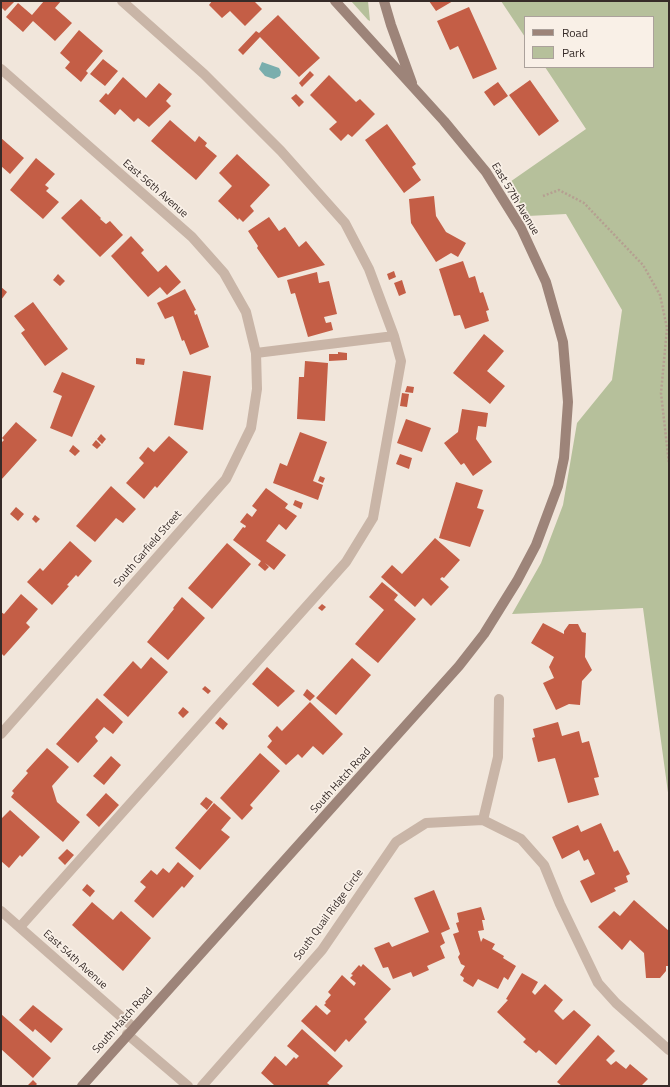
<!DOCTYPE html>
<style>
body{margin:0}
#map{position:relative;width:670px;height:1087px;overflow:hidden;background:#f1e6db;font-family:"Titillium Web",sans-serif}
canvas{display:block}
.frame{position:absolute;inset:0;border:2px solid #362b28;pointer-events:none}
.legend{position:absolute;left:524px;top:16px;width:130px;height:52px;box-sizing:border-box;background:#f9f0e7;border:1px solid #aba19b;margin:0;padding:5px 7px;list-style:none;font-size:12px;color:#362b28}
.legend li{display:flex;align-items:center;gap:8px;height:20px}
.legend b{width:20px;border:1px solid #aba19b}
</style>
<div id="map">
<canvas width="670" height="1087"></canvas>
<div class="frame"></div>
<ul class="legend">
<li><b style="height:5px;background:#9d8479"></b>Road</li>
<li><b style="height:11px;background:#b6c09b"></b>Park</li>
</ul>
</div>
<script>
const g = document.querySelector('canvas').getContext('2d');
g.lineJoin = 'round';
function fillPath(path, color) {
  g.fillStyle = color;
  g.fill(path, 'evenodd');
}
function shape(rows) {
  const path = new Path2D();
  for (const r of rows) {
    path.moveTo(r[0], r[1]);
    for (let i = 2; i < r.length; i += 2) path.lineTo(r[i], r[i + 1]);
  }
  return path;
}
function trace(path, color, width, dash) {
  g.strokeStyle = color;
  g.lineWidth = width;
  g.lineCap = dash ? 'butt' : 'round';
  g.setLineDash(dash || []);
  g.stroke(path);
}
function write(font, color, halo, rows, align = 'center') {
  g.font = font + ' "Titillium Web",sans-serif';
  g.lineWidth = 3.5;
  g.setLineDash([]);
  g.textBaseline = 'middle';
  g.strokeStyle = halo;
  g.fillStyle = color;
  for (const [text, x, y, turn = 0] of rows) {
    g.save();
    g.translate(x, y);
    g.rotate((+turn || 0) * Math.PI / 180);
    g.textAlign = isNaN(turn) ? turn : align;
    if (halo) g.strokeText(text, 0, 0);
    g.fillText(text, 0, 0);
    g.restore();
  }
}
const green = shape([
 [351,1,368,1,370,21,368,20],
 [501,1,669,1,669,800,643,608,512,614,541,563,563,505,577,423,612,380,622,310,566,214,528,216,507,184,586,129,545,67,653,67,653,17,525,17,525,37]
]);
const water = shape([
 [262,62,279,68,281,72,280,76,274,79,265,76,259,69]
]);
const building = shape([
 [1,1,15,1,5,11,1,7],
 [44,1,61,1,55,8,72,23,55,41,33,21,23,32,6,17,18,3,32,15],
 [212,1,254,1,262,9,245,26,230,11,222,18,209,5],
 [429,1,453,1,436,11],
 [469,7,497,69,473,79,458,46,450,50,437,21],
 [278,15,320,58,299,77,260,37,243,55,238,50,256,31,259,33],
 [79,30,103,51,86,71,88,73,81,82,65,68,70,62,60,53],
 [103,59,118,71,105,86,90,74],
 [310,71,314,75,302,87,299,83],
 [329,75,356,102,360,99,375,114,352,137,348,134,341,141,329,129,337,122,310,95],
 [123,77,146,98,159,83,172,94,166,101,171,106,149,127,138,118,134,122,120,109,115,115,99,101,106,93,108,95],
 [530,80,559,121,539,136,509,95],
 [498,82,508,96,494,106,484,92],
 [296,94,304,102,299,107,291,98],
 [170,120,195,142,199,136,207,143,205,146,217,156,196,180,151,141],
 [387,124,416,164,412,167,421,180,404,193,365,140],
 [1,138,24,158,10,174,1,166],
 [237,154,270,185,250,206,254,211,243,222,239,218,238,220,218,201,232,186,219,173],
 [36,158,55,174,45,185,49,188,46,191,59,202,43,219,10,190],
 [434,196,436,216,446,232,466,243,458,257,451,253,436,262,411,223,409,199],
 [81,199,101,218,100,219,106,224,110,221,123,235,100,257,61,218],
 [269,217,279,231,285,227,299,247,306,241,325,265,278,278,257,248,258,246,248,231],
 [131,236,144,250,141,253,158,272,166,265,181,282,167,295,160,287,148,297,111,256],
 [463,261,469,278,475,276,480,293,483,292,489,310,486,311,489,321,465,329,460,315,454,316,439,269],
 [394,271,396,277,389,280,387,274],
 [317,272,319,283,329,281,337,314,324,317,326,323,331,322,333,330,308,337,295,293,291,294,287,280],
 [58,274,65,281,60,286,53,280],
 [402,280,406,293,399,296,394,283],
 [1,287,7,292,1,300],
 [185,289,196,310,194,311,195,315,197,314,209,347,190,355,184,340,182,341,173,316,165,319,157,303],
 [33,302,68,349,45,366,21,333,25,330,14,316],
 [484,334,504,351,487,371,505,386,490,404,453,373],
 [338,352,347,353,347,360,329,361,329,354,338,354],
 [136,358,145,359,144,365,136,364],
 [305,361,328,363,325,421,297,419,299,377,304,377],
 [183,371,211,376,203,430,174,425],
 [62,372,95,386,72,437,50,428,62,396,53,392],
 [407,386,414,387,413,393,405,392],
 [402,393,409,394,407,407,400,406],
 [462,409,488,413,486,427,478,426,476,439,492,462,473,476,464,463,461,465,444,443,458,432],
 [406,419,431,428,422,452,397,443],
 [16,422,37,440,1,480,1,443,4,440,2,438],
 [300,432,327,442,313,481,323,485,318,500,273,483,280,463,287,466],
 [101,434,106,439,102,444,97,439],
 [169,436,188,452,157,488,155,486,144,499,126,483,144,463,139,458,148,447,154,452],
 [96,440,101,445,97,449,92,445],
 [73,445,80,451,75,456,69,451],
 [400,454,412,458,409,469,396,464],
 [320,476,325,478,323,483,318,481],
 [456,482,483,490,477,508,484,510,470,547,439,538],
 [111,486,136,509,123,523,116,518,95,542,76,526],
 [266,488,288,504,285,508,297,516,286,530,279,524,266,541,286,555,274,570,265,563,269,567,265,571,258,565,261,561,233,540,243,527,245,528,246,526,240,522,247,513,252,517,257,510,252,506],
 [295,500,303,503,301,509,293,505],
 [16,507,24,514,18,521,10,514],
 [35,515,40,519,36,523,32,519],
 [435,538,460,560,444,578,442,577,440,579,449,587,431,606,423,598,415,607,381,577,392,565,402,574],
 [70,541,92,561,78,577,76,575,67,585,69,586,52,605,27,582,40,568,43,571],
 [227,543,251,564,212,609,188,588],
 [382,582,398,595,394,600,416,619,378,663,355,644,384,610,369,597],
 [21,594,38,609,26,623,30,627,4,656,1,653,1,612,4,614],
 [182,597,205,618,168,660,147,642,174,609,173,608],
 [322,604,326,607,322,611,318,608],
 [543,623,564,634,564,631,569,624,578,624,582,632,586,633,585,657,592,670,582,681,580,705,569,704,556,710,543,683,554,678,549,667,554,657,531,643],
 [151,657,168,672,128,717,103,695,133,661,141,669],
 [352,658,371,675,336,715,316,698],
 [267,667,295,691,278,707,252,684],
 [205,686,211,691,208,694,202,689],
 [307,689,315,696,310,701,303,695],
 [97,698,123,722,113,734,104,727,95,737,98,741,78,763,56,744],
 [310,702,343,734,323,755,313,746,302,758,298,754,286,765,267,747,272,741,268,736,277,726,282,731],
 [183,707,189,712,183,718,178,713],
 [220,717,228,724,223,730,215,723],
 [558,722,562,736,579,731,582,743,589,741,599,777,594,778,599,795,568,803,555,758,538,762,532,738,535,737,533,729],
 [47,748,69,767,52,786,57,802,80,822,63,842,11,797,14,793,12,791,28,773,26,771],
 [260,753,280,771,250,805,253,808,242,820,220,798],
 [111,756,121,765,104,785,93,776],
 [106,793,119,805,99,827,86,815],
 [206,797,213,802,207,810,200,804],
 [214,803,231,818,221,830,230,837,200,870,175,848],
 [10,810,40,837,22,857,20,855,9,868,1,861,1,819],
 [601,823,614,852,618,850,630,874,626,876,628,882,614,888,616,891,591,903,580,881,595,874,588,859,584,861,579,850,562,859,552,837,578,825,581,832],
 [67,849,74,855,65,865,58,858],
 [178,862,194,876,184,888,182,886,153,918,134,901,146,887,140,882,151,870,157,875,163,868,169,873],
 [87,884,95,891,90,897,82,890],
 [434,890,450,929,441,933,445,943,440,946,445,958,427,966,429,970,413,977,411,972,393,979,388,967,383,968,374,948,389,942,392,947,429,932,414,898],
 [634,900,669,931,669,966,666,966,666,971,660,978,646,978,644,953,630,940,622,950,598,927,614,911,620,916],
 [92,902,113,920,121,911,151,938,123,971,72,925],
 [481,907,485,920,482,920,484,930,478,931,481,942,483,938,495,944,492,949,504,956,503,958,516,966,508,980,504,977,498,989,478,979,473,987,463,981,464,978,460,975,465,966,461,964,458,957,460,954,453,934,459,932,456,923,459,922,457,913],
 [363,964,391,989,364,1019,367,1022,349,1042,346,1039,335,1052,301,1021,316,1005,327,1015,331,1011,324,1005,326,1003,325,1002,331,995,328,992,342,975,354,986,356,983,350,978,353,975,351,974,359,965,361,967],
 [522,973,538,982,532,992,535,995,545,984,563,1000,554,1011,563,1020,574,1010,591,1025,556,1065,539,1050,536,1053,523,1042,526,1039,497,1012,508,1000,506,999],
 [33,1005,63,1029,51,1043,35,1029,33,1032,19,1020],
 [1,1014,51,1058,33,1078,1,1049],
 [302,1029,343,1066,327,1083,331,1086,273,1086,274,1085,261,1073,275,1056,286,1066,294,1057,296,1059,299,1056,287,1046],
 [598,1035,615,1051,606,1060,611,1065,616,1061,626,1069,630,1064,648,1079,641,1086,562,1086,557,1082],
 [33,1080,37,1084,35,1086,27,1086]
]);
const path = shape([
 [543,196,559,190,584,203,643,265,660,295,667,328,661,393,669,464]
]);
const service = shape([
 [256,353,394,336],
 [20,927,346,562,373,518,401,361,394,336,369,269,345,223,281,151,204,74,122,1]
]);
const minor = shape([
 [1,69,192,237,224,273,246,312,256,353,257,389,251,428,226,479,1,734],
 [483,820,498,757,499,699],
 [1,911,133,1027],
 [127,1034,188,1086],
 [202,1086,322,950,396,842,426,823,483,820,521,839,544,865,560,904,598,983,616,1003,669,1050]
]);
const secondary = shape([
 [384,1,391,25,412,83],
 [82,1086,459,666,484,634,517,581,536,545,558,486,564,458,568,402,563,342,546,282,521,228,486,172,444,121,335,1]
]);
const streetNames = [
 ["East 56th Avenue",155,189,41],
 ["East 57th Avenue",515,199,59],
 ["South Garfield Street",148,549,-49],
 ["South Hatch Road",341,781,-48],
 ["South Quail Ridge Circle",329,915,-54],
 ["East 54th Avenue",75,960,42],
 ["South Hatch Road",123,1021,-48]
];
fillPath(green, '#b6c09b');
fillPath(water, '#7aaead');
fillPath(building, '#c45e46');
trace(path, '#b59f91', 2.5, [2, 2]);
trace(service, '#c9b5a7', 10);
trace(minor, '#c9b5a7', 10);
trace(secondary, '#9d8479', 10);
write('11px', '#362b28', '#f9f0e7', streetNames);
</script>
